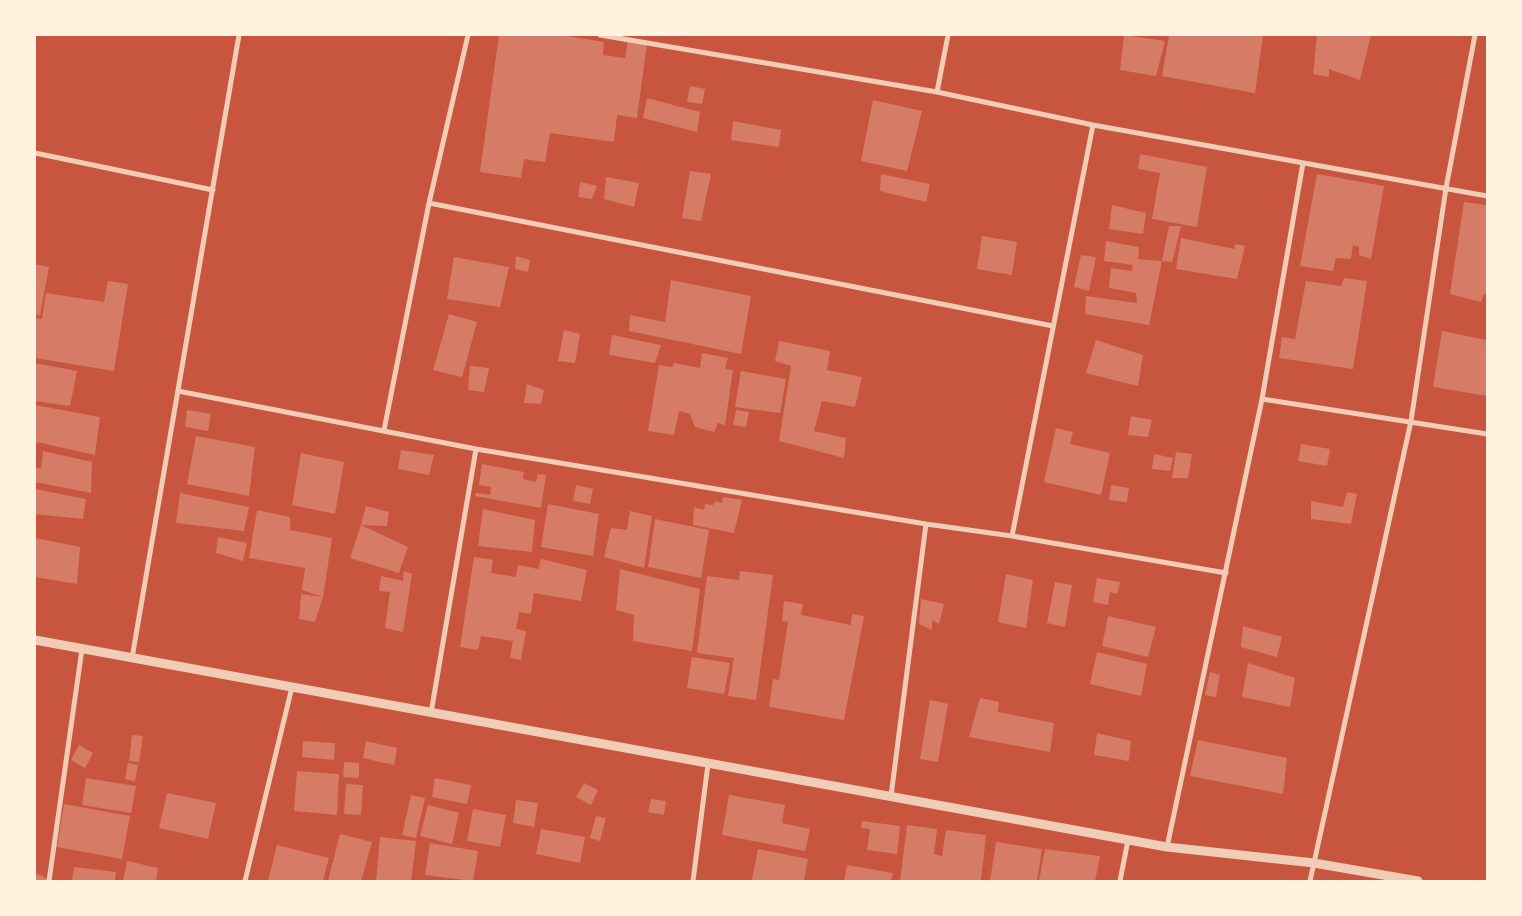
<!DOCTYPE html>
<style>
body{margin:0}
#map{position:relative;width:1522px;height:916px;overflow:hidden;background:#c8553d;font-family:Inter,sans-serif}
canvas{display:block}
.frame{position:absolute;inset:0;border:36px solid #fff3e0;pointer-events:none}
</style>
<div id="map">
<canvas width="1522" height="916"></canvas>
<div class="frame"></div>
</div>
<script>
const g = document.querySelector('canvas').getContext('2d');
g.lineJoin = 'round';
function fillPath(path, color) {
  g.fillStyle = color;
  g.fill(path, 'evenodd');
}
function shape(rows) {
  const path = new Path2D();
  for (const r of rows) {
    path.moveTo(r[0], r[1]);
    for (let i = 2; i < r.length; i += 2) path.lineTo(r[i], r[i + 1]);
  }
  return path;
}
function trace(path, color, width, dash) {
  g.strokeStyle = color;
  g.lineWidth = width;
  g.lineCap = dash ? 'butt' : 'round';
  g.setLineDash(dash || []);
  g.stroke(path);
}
const building = shape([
 [499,35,560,35,604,42,603,55,625,58,628,40,647,43,637,118,617,115,614,142,550,133,545,162,524,159,521,178,480,172],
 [1124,35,1165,41,1156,76,1120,70],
 [1169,35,1263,35,1255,93,1162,76],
 [1317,35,1371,35,1360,80,1329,69,1329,77,1313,74],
 [690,86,705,89,702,104,687,102],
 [647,98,700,112,697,132,643,118],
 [873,100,922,111,907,171,861,161],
 [733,121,781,130,779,147,731,140],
 [1140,154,1207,167,1197,227,1152,219,1160,173,1138,169],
 [690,171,711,174,701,221,682,218],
 [881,174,930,184,926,202,880,191],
 [1317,174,1384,186,1371,259,1359,255,1359,247,1353,245,1351,259,1336,258,1333,271,1300,266],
 [606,177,639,183,634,207,604,199],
 [580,182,597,186,592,199,578,197],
 [1464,202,1487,205,1487,294,1484,294,1481,302,1450,294],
 [1112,205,1146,213,1143,234,1109,229],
 [1169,226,1181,226,1172,262,1162,261,1149,325,1085,314,1086,296,1137,303,1136,293,1109,288,1111,268,1132,271,1133,265,1104,261,1106,241,1139,247,1138,259,1162,261],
 [982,236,1017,242,1012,275,977,269],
 [1181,238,1234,249,1235,244,1245,246,1237,279,1176,269],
 [1081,255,1096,257,1089,291,1074,287],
 [516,256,530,260,528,272,515,269],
 [454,257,509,267,500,307,447,299],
 [35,264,49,267,40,315,35,315],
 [1344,278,1367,281,1353,369,1279,358,1282,337,1295,339,1306,281,1341,286],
 [671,280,751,296,741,354,629,331,630,315,665,322],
 [108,281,128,284,114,371,35,358,35,318,42,319,46,293,104,302],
 [449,314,477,322,462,377,433,370],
 [564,330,580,334,575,363,558,361],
 [1442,331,1487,340,1487,396,1433,387],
 [612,335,661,345,655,363,609,355],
 [1096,340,1143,355,1138,386,1086,373],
 [779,341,830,351,827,370,862,377,855,407,822,401,814,431,846,438,844,458,779,441,791,366,775,361],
 [702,353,728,358,725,369,733,370,725,425,718,423,714,432,695,427,690,414,679,411,674,435,648,431,659,365,672,367,674,363,700,368],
 [35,363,77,371,70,406,35,401],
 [470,366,489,368,484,392,468,390],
 [741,371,786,379,780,413,735,407],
 [527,384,544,390,541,404,524,403],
 [35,405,100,417,95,455,37,442,35,449],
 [187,410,211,414,208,431,185,427],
 [736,410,749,412,746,427,733,425],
 [1131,416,1152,420,1148,437,1128,435],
 [1056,428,1073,432,1070,444,1110,453,1101,495,1044,482],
 [196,436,255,447,249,496,187,484],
 [1301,444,1330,449,1327,466,1298,461],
 [401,450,434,455,429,475,398,469],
 [43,451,92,462,91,493,35,482,35,467,41,469],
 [1176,452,1192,454,1188,478,1172,478],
 [301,453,344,462,335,514,292,505],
 [1154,454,1173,458,1170,471,1152,469],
 [482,464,524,472,523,479,536,482,538,474,546,475,541,508,475,496,476,493,490,495,491,487,479,485],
 [576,485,593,489,590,504,573,501],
 [1111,485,1129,488,1127,502,1109,500],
 [35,489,86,499,83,519,35,514],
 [1347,492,1357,494,1351,524,1311,519,1311,501,1343,507],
 [180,493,249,507,244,531,176,523],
 [723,497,742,500,734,533,693,525,694,507,704,510,705,504,713,505,715,501,722,503],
 [548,504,599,514,593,556,541,547],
 [366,506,389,512,387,526,361,525],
 [483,509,535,520,532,552,478,546],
 [257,510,290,517,290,530,332,538,323,597,315,622,299,619,301,594,323,597,302,590,305,568,249,558],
 [630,511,652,516,644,568,604,557,611,528,627,530],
 [655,519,709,530,701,578,648,567],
 [361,525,408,547,399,573,350,558],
 [218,537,247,543,243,561,216,553],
 [35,538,80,547,77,584,35,577],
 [474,557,493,560,491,573,516,577,518,565,538,569,541,559,587,570,581,601,534,593,531,614,519,612,516,629,526,631,521,660,510,658,513,641,481,636,478,650,460,647],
 [620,569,700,589,692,651,633,641,634,615,616,610],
 [404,571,412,574,403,632,385,628,390,592,379,591,381,576,403,581],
 [740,571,773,575,756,700,728,696,734,658,697,653,707,576,739,580],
 [1006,574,1033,580,1026,628,998,622],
 [1097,578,1120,582,1117,594,1110,592,1108,605,1093,602],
 [1055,582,1072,585,1065,627,1047,623],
 [921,599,944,604,939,624,932,620,932,630,919,624],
 [784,601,803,604,801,615,851,625,852,614,864,616,844,720,769,707,773,679,779,680,788,622,782,621],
 [1108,616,1156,627,1148,657,1102,646],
 [1243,626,1282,637,1277,657,1241,647],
 [1097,652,1147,664,1141,696,1090,684],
 [692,657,730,663,724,694,687,688],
 [1248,663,1295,678,1290,707,1242,697],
 [1210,672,1220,675,1216,697,1205,695],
 [980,698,999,702,998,712,1054,723,1050,752,969,737],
 [930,700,948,704,938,762,920,759],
 [1097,733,1131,741,1129,761,1094,755],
 [132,735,143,736,139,762,129,761],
 [1198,740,1287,758,1283,794,1190,776],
 [303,741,335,743,334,760,302,757],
 [366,741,397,748,394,765,363,758],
 [79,745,93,753,85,768,71,760],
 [344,762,359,763,359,778,343,777],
 [128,763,138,765,135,781,125,779],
 [297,771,339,774,337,815,294,811],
 [86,778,136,786,131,813,82,805],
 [435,778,471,785,467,804,432,797],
 [584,783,598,790,591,805,576,797],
 [346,784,363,785,361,815,344,814],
 [167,793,216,803,208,839,159,828],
 [411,795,425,798,416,838,402,835],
 [729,795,785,805,782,823,810,829,805,851,722,835],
 [651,799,666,801,664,815,648,812],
 [516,800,538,803,534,827,513,823],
 [64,804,130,816,122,859,57,847],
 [428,805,459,813,452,844,420,836],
 [473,809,506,815,500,847,467,841],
 [596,816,606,818,600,841,590,838],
 [862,821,900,826,897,854,867,850,870,829,861,828],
 [907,825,937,829,934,854,942,856,946,830,986,835,981,881,900,881],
 [541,829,585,837,580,863,536,854],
 [340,834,372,842,361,881,328,881],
 [380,837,416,841,411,881,376,881],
 [996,842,1042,849,1037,881,990,881],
 [430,843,478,851,473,881,425,875],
 [277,845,329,858,323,881,268,881],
 [758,849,808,859,804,881,752,880],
 [1045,849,1100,856,1095,881,1039,881],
 [127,861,158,868,156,881,123,881],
 [847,865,893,873,891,881,844,881],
 [74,867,116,872,115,881,72,881],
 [35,873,48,879,47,881,35,881]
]);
const minor = shape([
 [600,35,937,92,1093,125,1487,196],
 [937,92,948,35],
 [35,153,213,190],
 [429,203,1053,326],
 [178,391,476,449,926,524,1012,536,1226,573],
 [1262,399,1487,434],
 [384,430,429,203,468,35],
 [1012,536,1093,125],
 [132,658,239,35],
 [431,713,476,449],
 [891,796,926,524],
 [1167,847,1262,399,1303,163],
 [49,881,82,649],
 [245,881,292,687],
 [693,881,708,764],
 [1120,881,1128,840],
 [1310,881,1411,421,1446,188,1475,35]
]);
const tertiary = shape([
 [35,640,1167,847,1314,863,1418,881]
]);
fillPath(building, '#d67c66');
trace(minor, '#f1ccb7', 5);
trace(tertiary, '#f1ccb7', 9);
</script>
